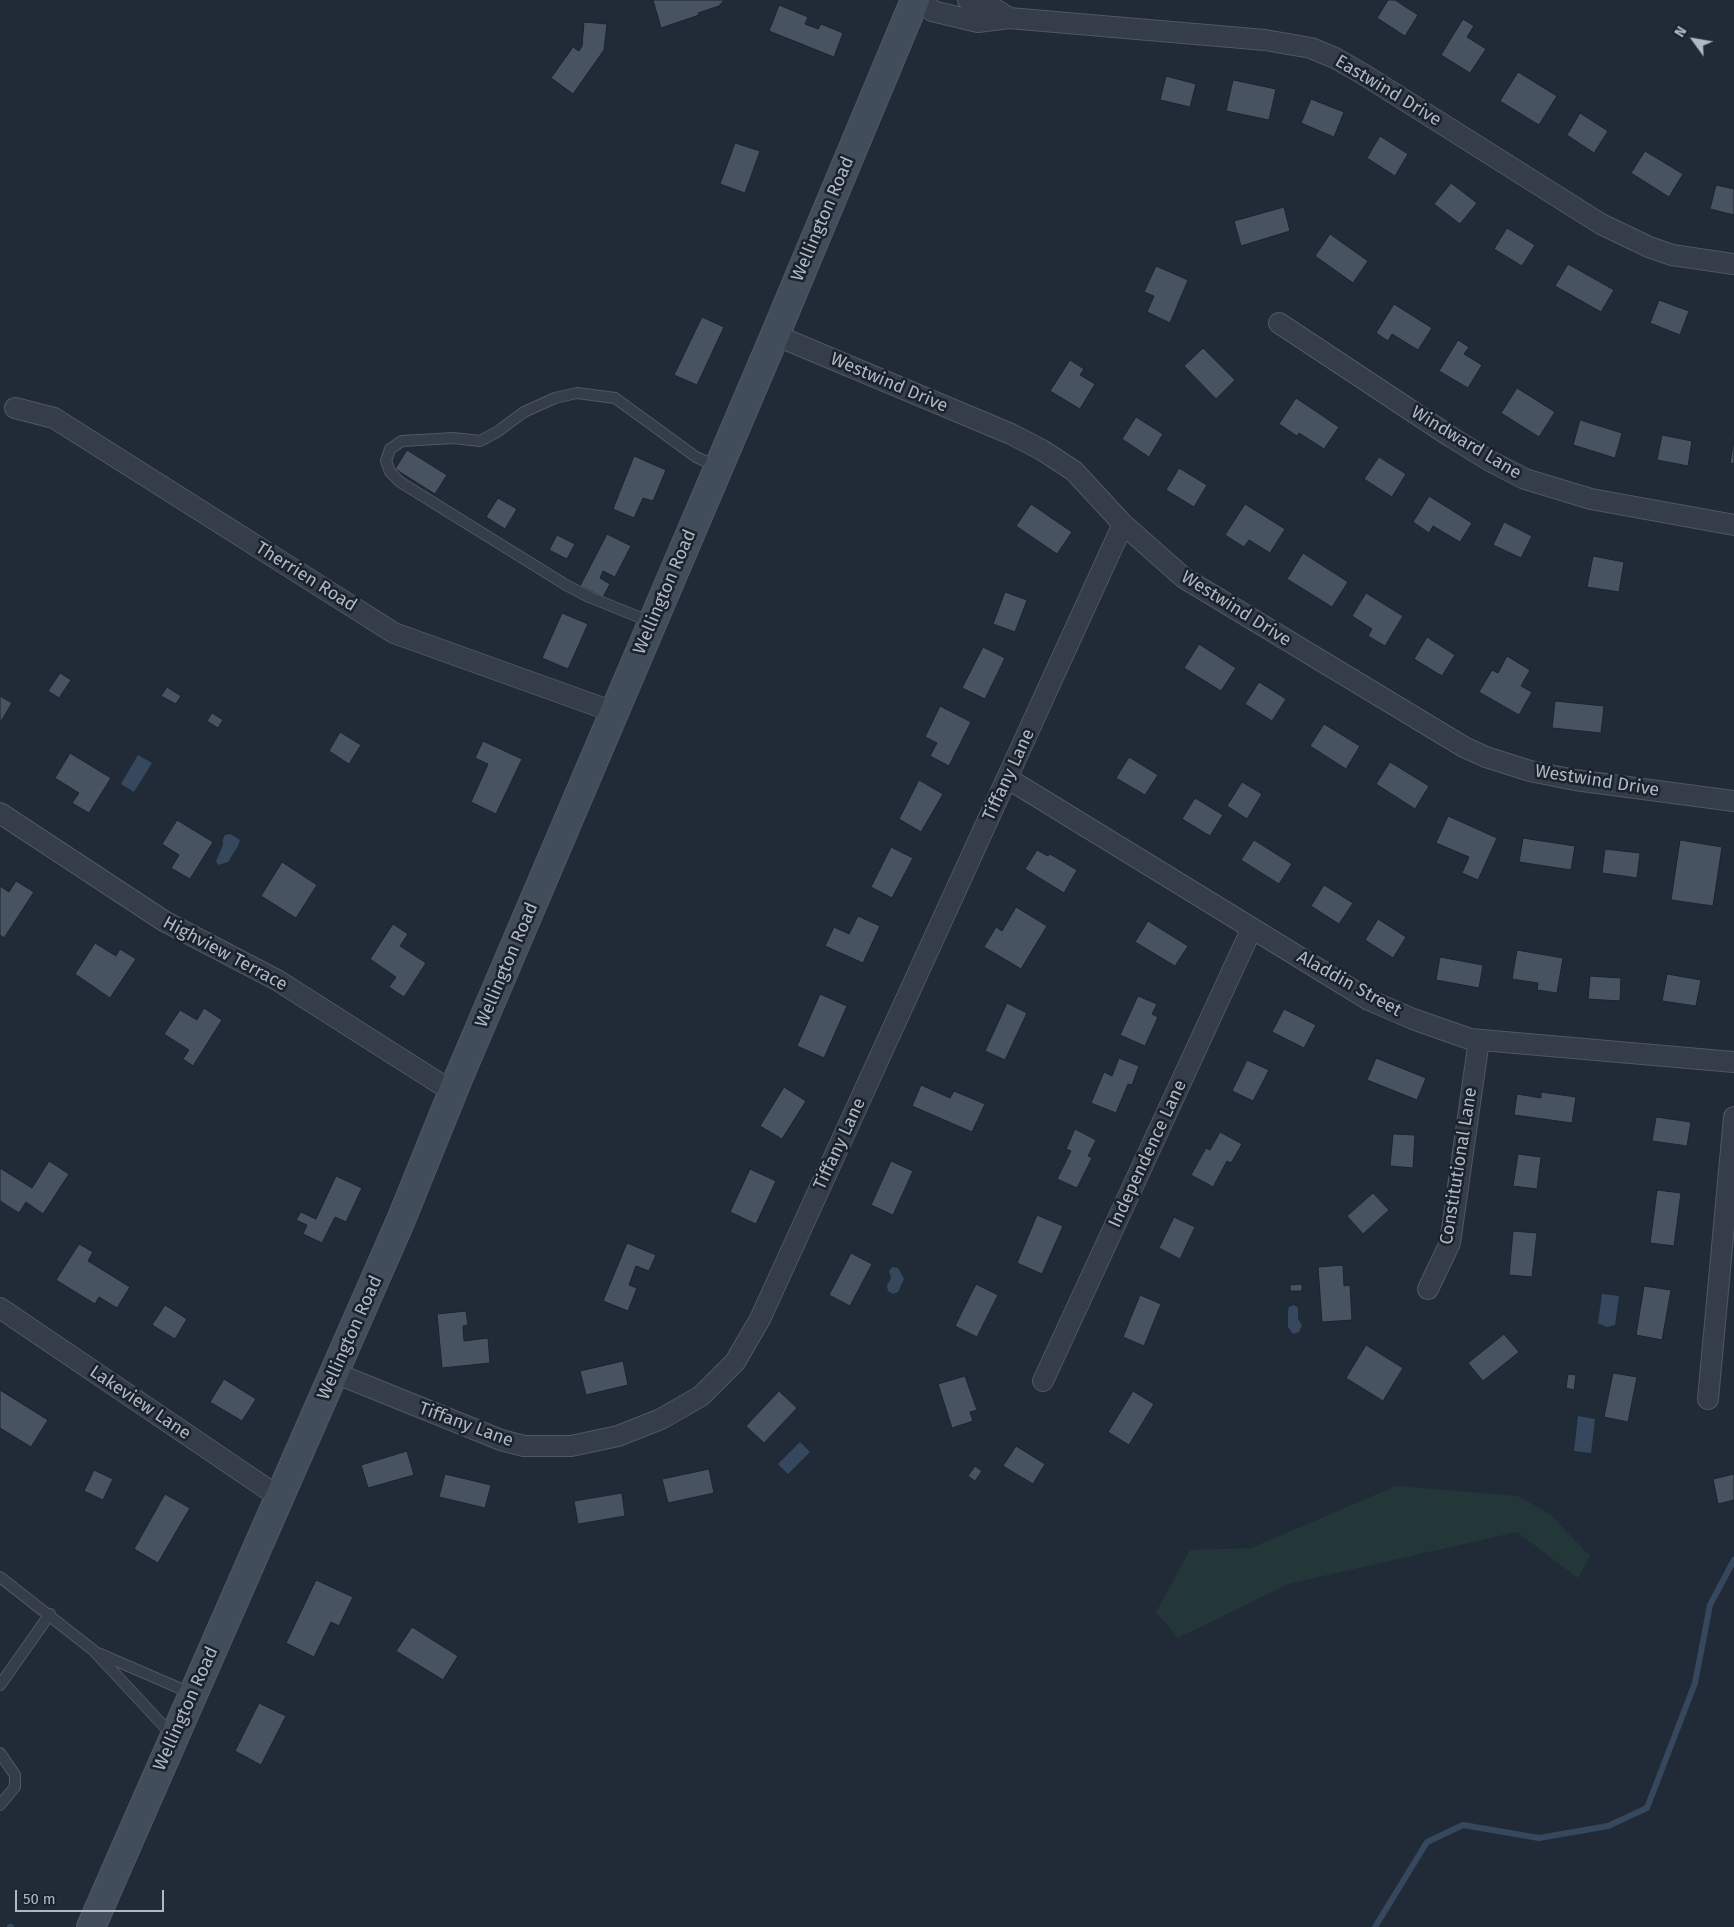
<!DOCTYPE html>
<style>
body{margin:0}
#map{position:relative;width:1734px;height:1927px;overflow:hidden;background:#212b37;font-family:"Fira Sans",sans-serif}
canvas{display:block}
.north{position:absolute;left:1669px;top:15px;width:50px;height:50px;-webkit-text-stroke:4px #1a222c;paint-order:stroke;rotate:302deg;font-size:14px;font-weight:700;line-height:20px;text-align:center;color:#afb8c4}
.north::after{content:'';display:block;margin:auto;width:18px;height:22px;background:#afb8c4;clip-path:polygon(50% 0,100% 100%,50% 72%,0 100%)}
.scale{position:absolute;left:15px;top:1890px;width:149px;height:22px;box-sizing:border-box;border:2px solid #afb8c4;border-top:0;padding-left:6px;font-size:15px;line-height:18px;white-space:nowrap;color:#afb8c4;-webkit-text-stroke:4px #1a222c;paint-order:stroke}
</style>
<div id="map">
<canvas width="1734" height="1927"></canvas>
<div class="north">N</div>
<div class="scale">50 m</div>
</div>
<script>
const g = document.querySelector('canvas').getContext('2d');
g.lineJoin = 'round';
function fillPath(path, color) {
  g.fillStyle = color;
  g.fill(path, 'evenodd');
}
function shape(rows) {
  const path = new Path2D();
  for (const r of rows) {
    path.moveTo(r[0], r[1]);
    for (let i = 2; i < r.length; i += 2) path.lineTo(r[i], r[i + 1]);
  }
  return path;
}
function trace(path, color, width, dash) {
  g.strokeStyle = color;
  g.lineWidth = width;
  g.lineCap = dash ? 'butt' : 'round';
  g.setLineDash(dash || []);
  g.stroke(path);
}
function write(font, color, halo, rows, align = 'center') {
  g.font = font + ' "Fira Sans",sans-serif';
  g.lineWidth = 5;
  g.setLineDash([]);
  g.textBaseline = 'middle';
  g.strokeStyle = halo;
  g.fillStyle = color;
  for (const [text, x, y, turn = 0] of rows) {
    g.save();
    g.translate(x, y);
    g.rotate((+turn || 0) * Math.PI / 180);
    g.textAlign = isNaN(turn) ? turn : align;
    if (halo) g.strokeText(text, 0, 0);
    g.fillText(text, 0, 0);
    g.restore();
  }
}
const green = shape([
 [1396,1486,1518,1496,1550,1514,1590,1556,1578,1578,1517,1532,1288,1584,1178,1638,1156,1612,1190,1550,1251,1548]
]);
const water = shape([
 [138,755,152,763,134,792,121,784],
 [230,834,240,840,238,846,228,862,218,865,216,861,223,845,223,839,225,835],
 [892,1267,898,1268,904,1279,898,1292,893,1294,888,1291,887,1286,891,1278,889,1271],
 [1602,1294,1619,1296,1615,1325,1607,1327,1598,1323],
 [1294,1305,1298,1308,1298,1319,1302,1325,1299,1332,1293,1334,1288,1327,1288,1311,1289,1307],
 [1578,1416,1595,1419,1591,1453,1574,1451],
 [800,1442,810,1452,788,1474,778,1464]
]);
const stream = shape([
 [10,1927,11,1927],
 [1375,1927,1427,1842,1463,1825,1539,1838,1608,1826,1647,1808,1695,1683,1710,1605,1734,1560]
]);
const building = shape([
 [653,0,724,0,719,6,698,13,699,15,661,28,653,0],
 [1388,0,1395,0,1418,15,1405,36,1377,18,1388,0],
 [779,5,808,17,805,24,818,29,821,24,843,33,834,57,769,31,779,5],
 [1463,19,1474,26,1467,37,1486,49,1470,73,1441,55,1463,19],
 [584,22,607,24,604,50,573,94,551,78,573,47,579,51,582,46,584,22],
 [1518,72,1557,96,1539,125,1500,101,1518,72],
 [1166,76,1196,84,1190,107,1160,100,1166,76],
 [1233,80,1276,89,1269,120,1226,111,1233,80],
 [1311,99,1344,112,1334,137,1301,123,1311,99],
 [1580,113,1608,131,1594,153,1567,135,1580,113],
 [1380,136,1408,154,1395,176,1367,158,1380,136],
 [735,143,760,151,745,193,720,184,735,143],
 [1645,151,1683,174,1669,197,1631,173,1645,151],
 [1451,183,1477,203,1460,224,1434,204,1451,183],
 [1716,185,1734,189,1734,215,1710,209,1716,185],
 [1284,207,1290,231,1241,246,1234,221,1284,207],
 [1507,228,1535,245,1522,266,1494,249,1507,228],
 [1330,234,1368,261,1353,283,1315,256,1330,234],
 [1568,264,1614,290,1601,312,1555,286,1568,264],
 [1156,266,1188,280,1170,323,1147,312,1154,296,1144,292,1156,266],
 [1659,300,1689,311,1680,335,1650,323,1659,300],
 [1394,304,1432,328,1418,350,1392,334,1388,341,1376,333,1394,304],
 [702,317,724,327,697,385,674,375,702,317],
 [1458,340,1469,347,1464,354,1482,365,1468,388,1439,371,1458,340],
 [1203,348,1235,380,1216,399,1184,366,1203,348],
 [1070,360,1084,369,1080,375,1095,384,1080,409,1050,391,1070,360],
 [1517,388,1555,412,1539,437,1501,413,1517,388],
 [1296,398,1339,427,1324,449,1299,433,1297,436,1279,424,1296,398],
 [1136,417,1163,434,1149,457,1122,439,1136,417],
 [1580,420,1622,433,1615,458,1573,445,1580,420],
 [1662,435,1692,441,1688,466,1657,460,1662,435],
 [1734,439,1734,464,1730,463,1734,439],
 [407,450,447,475,435,494,395,469,407,450],
 [634,456,666,470,653,501,643,498,634,518,613,509,634,456],
 [1379,457,1406,474,1392,497,1364,479,1379,457],
 [1179,468,1207,485,1194,507,1166,490,1179,468],
 [1429,496,1472,523,1460,542,1433,526,1429,533,1413,522,1429,496],
 [498,498,517,509,505,529,486,517,498,498],
 [1031,504,1072,532,1057,554,1016,526,1031,504],
 [1245,504,1285,529,1270,553,1249,540,1244,547,1225,535,1245,504],
 [1504,522,1532,536,1521,558,1493,545,1504,522],
 [607,534,631,546,615,577,603,571,600,578,610,584,603,597,580,586,607,534],
 [557,535,575,544,567,559,549,550,557,535],
 [1303,553,1348,582,1332,607,1287,579,1303,553],
 [1593,556,1624,562,1619,592,1587,587,1593,556],
 [1005,592,1027,600,1015,632,993,624,1005,592],
 [1366,593,1403,616,1385,646,1368,636,1372,629,1352,616,1366,593],
 [562,613,588,624,568,669,542,658,562,613],
 [1427,637,1455,655,1442,676,1414,659,1427,637],
 [1199,644,1236,668,1221,691,1184,668,1199,644],
 [983,647,1005,658,985,699,962,688,983,647],
 [1507,656,1530,670,1521,686,1532,692,1519,715,1479,692,1492,670,1498,673,1507,656],
 [60,673,71,680,59,698,48,691,60,673],
 [1259,682,1286,699,1272,721,1245,704,1259,682],
 [167,687,181,696,176,704,161,696,167,687],
 [0,696,12,703,0,723,0,696],
 [1555,701,1604,706,1601,733,1552,728,1555,701],
 [940,706,971,722,949,766,930,756,937,743,925,737,940,706],
 [212,713,223,720,218,728,207,721,212,713],
 [1324,724,1360,746,1346,769,1310,746,1324,724],
 [340,732,361,745,349,764,329,751,340,732],
 [483,741,522,759,496,814,471,802,488,764,475,758,483,741],
 [70,753,111,778,89,813,72,803,79,793,55,778,70,753],
 [1129,757,1158,775,1145,795,1116,778,1129,757],
 [1390,762,1429,786,1415,809,1376,784,1390,762],
 [919,780,943,794,921,832,899,819,919,780],
 [1242,782,1262,794,1247,819,1227,806,1242,782],
 [1195,798,1223,815,1210,836,1182,819,1195,798],
 [1448,816,1497,838,1478,880,1462,873,1469,857,1436,843,1448,816],
 [177,820,213,842,190,879,171,868,179,855,162,844,177,820],
 [1523,838,1575,846,1571,870,1519,862,1523,838],
 [1254,840,1292,864,1279,884,1241,860,1254,840],
 [1680,840,1722,847,1713,906,1671,900,1680,840],
 [891,847,913,858,892,898,871,887,891,847],
 [1605,849,1640,853,1637,878,1602,873,1605,849],
 [1037,850,1048,856,1050,854,1077,870,1064,893,1025,869,1037,850],
 [282,862,317,885,296,918,261,896,282,862],
 [16,881,34,892,4,938,0,935,0,886,9,892,16,881],
 [1324,885,1353,903,1339,924,1311,906,1324,885],
 [1016,907,1047,926,1021,969,984,947,996,927,1002,931,1016,907],
 [858,916,880,926,863,963,825,946,834,927,849,934,858,916],
 [1378,919,1406,937,1393,958,1365,940,1378,919],
 [1148,921,1188,946,1175,966,1135,942,1148,921],
 [393,924,408,934,400,946,426,963,404,997,389,987,396,977,370,959,393,924],
 [95,943,116,956,120,949,136,959,110,998,75,974,95,943],
 [1517,950,1563,958,1557,993,1537,990,1538,983,1512,979,1517,950],
 [1440,957,1483,965,1479,988,1436,980,1440,957],
 [1667,974,1701,980,1696,1006,1662,1001,1667,974],
 [1590,976,1621,978,1620,1001,1588,999,1590,976],
 [820,994,847,1006,824,1058,797,1046,820,994],
 [1138,996,1157,1004,1152,1014,1158,1017,1145,1046,1120,1035,1138,996],
 [1007,1003,1027,1013,1005,1060,985,1051,1007,1003],
 [204,1008,222,1020,193,1066,183,1059,189,1050,164,1034,180,1010,197,1020,204,1008],
 [1284,1009,1316,1025,1304,1048,1272,1032,1284,1009],
 [1119,1058,1139,1066,1132,1085,1128,1084,1116,1113,1091,1103,1104,1072,1112,1076,1119,1058],
 [1376,1058,1426,1078,1417,1100,1367,1080,1376,1058],
 [1247,1060,1269,1070,1253,1101,1232,1091,1247,1060],
 [921,1085,950,1098,954,1091,985,1104,972,1132,912,1106,921,1085],
 [784,1087,806,1101,782,1139,760,1126,784,1087],
 [1541,1092,1576,1097,1572,1123,1514,1115,1517,1094,1541,1098,1541,1092],
 [1656,1117,1691,1122,1687,1146,1652,1141,1656,1117],
 [1075,1129,1096,1140,1088,1156,1092,1158,1077,1188,1057,1179,1071,1151,1066,1149,1075,1129],
 [1220,1132,1242,1144,1231,1163,1227,1161,1213,1187,1191,1175,1206,1148,1210,1150,1220,1132],
 [1393,1134,1415,1135,1413,1168,1390,1166,1393,1134],
 [1518,1154,1541,1157,1537,1189,1513,1186,1518,1154],
 [49,1161,69,1174,43,1214,26,1202,19,1213,0,1201,0,1168,32,1188,49,1161],
 [891,1161,913,1171,893,1215,871,1205,891,1161],
 [750,1169,776,1181,756,1224,730,1212,750,1169],
 [336,1176,362,1188,346,1222,335,1217,322,1243,303,1234,307,1225,296,1220,301,1212,316,1219,336,1176],
 [1657,1190,1681,1193,1674,1246,1650,1243,1657,1190],
 [1373,1193,1389,1210,1363,1234,1347,1216,1373,1193],
 [1037,1215,1063,1226,1042,1274,1017,1263,1037,1215],
 [1174,1217,1195,1227,1180,1259,1159,1248,1174,1217],
 [1513,1231,1537,1233,1532,1277,1509,1275,1513,1231],
 [627,1243,656,1255,649,1271,636,1266,629,1285,637,1288,628,1311,603,1301,627,1243],
 [79,1244,93,1252,88,1261,130,1287,117,1308,99,1297,95,1304,56,1280,79,1244],
 [851,1253,872,1264,850,1306,829,1295,851,1253],
 [1343,1265,1344,1286,1350,1285,1352,1320,1322,1322,1318,1267,1343,1265],
 [976,1284,998,1295,977,1337,955,1326,976,1284],
 [1302,1284,1302,1291,1290,1291,1290,1285,1302,1284],
 [1644,1286,1671,1290,1662,1340,1636,1335,1644,1286],
 [1140,1295,1161,1304,1144,1346,1123,1337,1140,1295],
 [165,1305,187,1319,175,1339,152,1325,165,1305],
 [466,1311,468,1325,463,1326,464,1341,488,1338,490,1363,442,1368,437,1314,466,1311],
 [1504,1334,1519,1352,1483,1381,1468,1363,1504,1334],
 [1366,1345,1403,1368,1383,1401,1346,1378,1366,1345],
 [623,1361,628,1385,586,1395,580,1371,623,1361],
 [1613,1373,1637,1377,1628,1422,1604,1417,1613,1373],
 [1568,1374,1576,1375,1574,1390,1566,1388,1568,1374],
 [965,1376,977,1410,970,1412,973,1421,952,1428,938,1384,965,1376],
 [224,1379,256,1399,242,1421,210,1402,224,1379],
 [0,1390,48,1420,31,1447,0,1428,0,1390],
 [779,1391,797,1408,764,1443,746,1426,779,1391],
 [1133,1391,1154,1404,1129,1445,1108,1432,1133,1391],
 [1016,1446,1045,1464,1033,1484,1003,1466,1016,1446],
 [407,1451,414,1475,368,1488,361,1465,407,1451],
 [975,1466,982,1471,975,1481,968,1476,975,1466],
 [709,1469,714,1493,668,1503,662,1479,709,1469],
 [94,1470,113,1479,103,1500,84,1491,94,1470],
 [445,1474,491,1485,485,1508,439,1497,445,1474],
 [1734,1474,1734,1500,1718,1504,1713,1479,1734,1474],
 [622,1493,625,1516,578,1524,574,1501,622,1493],
 [165,1494,190,1508,158,1563,134,1549,165,1494],
 [316,1580,353,1597,339,1626,331,1622,314,1657,286,1643,316,1580],
 [412,1627,458,1656,443,1680,396,1651,412,1627],
 [259,1703,286,1716,261,1765,235,1751,259,1703]
]);
const lane = shape([
 [651,622,587,596,566,585,400,482,390,472,386,461,390,449,402,441,453,438,480,441,497,432,524,412,555,398,577,393,615,398,696,457,718,467],
 [0,1577,93,1650,173,1736],
 [98,1653,193,1694],
 [0,1685,50,1614],
 [0,1753,15,1775,15,1787,0,1805]
]);
const street = shape([
 [924,0,932,11,978,22,1009,18,1265,40,1311,48,1335,58,1363,74,1601,224,1649,247,1672,255,1734,264],
 [968,0,990,6,1009,18],
 [1279,323,1451,437,1490,461,1525,479,1591,499,1734,525],
 [775,335,1011,434,1042,450,1074,471,1123,524,1184,578,1464,747,1486,757,1530,771,1575,780,1734,801],
 [15,408,54,418,394,633,614,712],
 [1007,778,1369,1000,1413,1019,1470,1039,1734,1062],
 [0,813,164,921,277,980,453,1092],
 [1428,1289,1450,1243,1479,1040],
 [0,1308,279,1497],
 [335,1373,501,1440,524,1446,571,1446,618,1436,661,1419,701,1396,735,1362,760,1319,1123,524],
 [1043,1381,1252,928],
 [1708,1399,1734,1117]
]);
const secondary = shape([
 [91,1927,401,1220,458,1079,775,335,915,0]
]);
const streetNames = [
 ["Eastwind Drive",1388,91,31],
 ["Wellington Road",823,219,-67],
 ["Westwind Drive",889,383,23],
 ["Windward Lane",1466,443,31],
 ["Therrien Road",306,577,32],
 ["Wellington Road",665,592,-67],
 ["Westwind Drive",1236,609,32],
 ["Tiffany Lane",1009,775,-65],
 ["Westwind Drive",1597,781,9],
 ["Highview Terrace",225,954,28],
 ["Wellington Road",507,965,-67],
 ["Aladdin Street",1349,984,29],
 ["Tiffany Lane",840,1144,-65],
 ["Independence Lane",1148,1154,-65],
 ["Constitutional Lane",1459,1166,-81],
 ["Wellington Road",350,1338,-66],
 ["Lakeview Lane",140,1403,34],
 ["Tiffany Lane",466,1425,20],
 ["Wellington Road",186,1709,-66]
];
fillPath(green, '#233738');
fillPath(water, '#35485e');
trace(stream, '#35485e', 6);
fillPath(building, '#475361');
trace(building, '#1c242e', 1);
trace(lane, '#4f5862', 12);
trace(street, '#4f5862', 22);
trace(secondary, '#4f5862', 30);
trace(lane, '#343d48', 10);
trace(street, '#343d48', 20);
trace(secondary, '#424d5b', 28);
write('18px', '#afb8c4', '#1a222c', streetNames);
</script>
